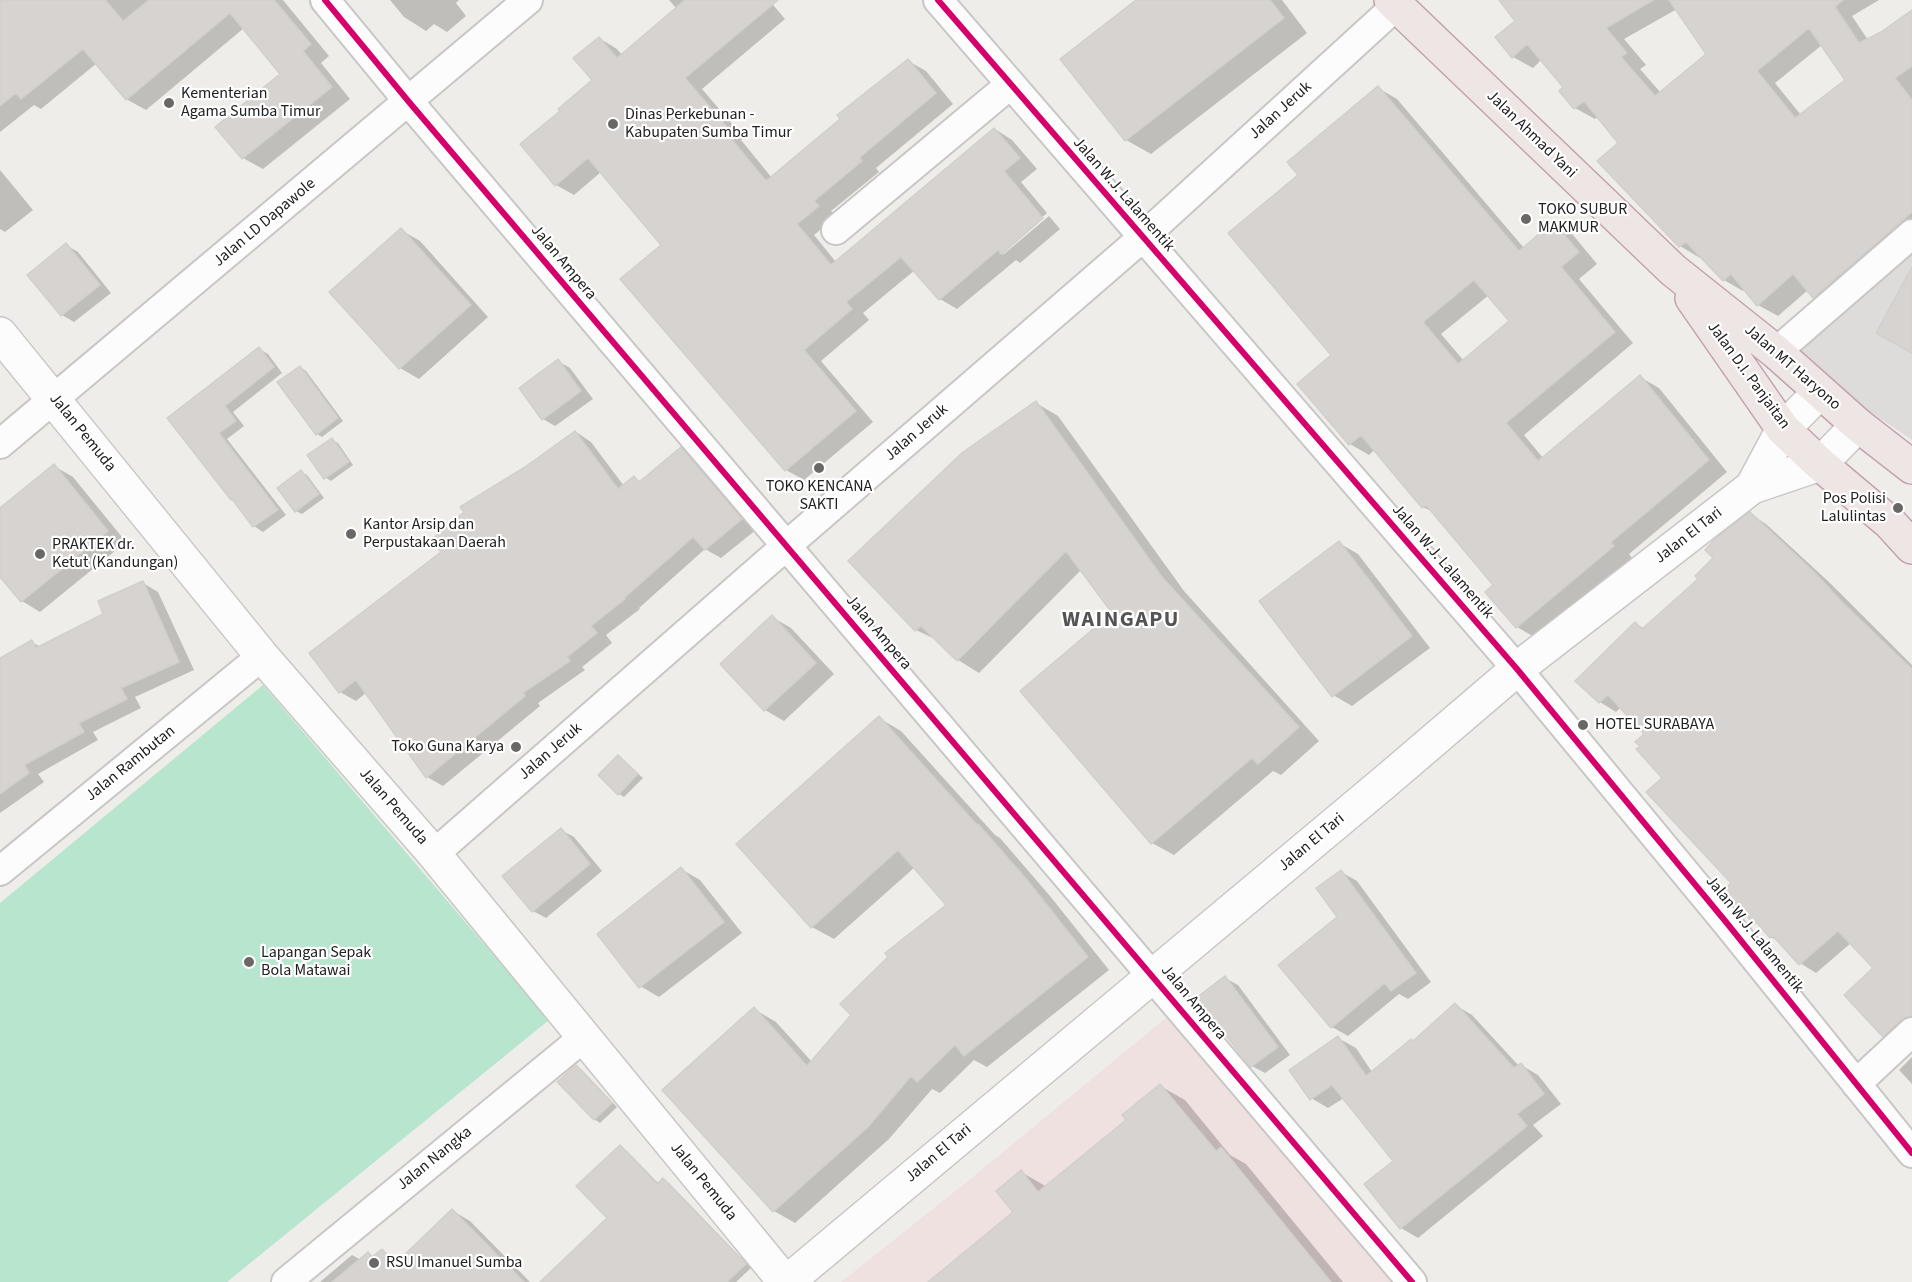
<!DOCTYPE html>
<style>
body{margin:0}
canvas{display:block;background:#efedea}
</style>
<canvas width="1912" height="1282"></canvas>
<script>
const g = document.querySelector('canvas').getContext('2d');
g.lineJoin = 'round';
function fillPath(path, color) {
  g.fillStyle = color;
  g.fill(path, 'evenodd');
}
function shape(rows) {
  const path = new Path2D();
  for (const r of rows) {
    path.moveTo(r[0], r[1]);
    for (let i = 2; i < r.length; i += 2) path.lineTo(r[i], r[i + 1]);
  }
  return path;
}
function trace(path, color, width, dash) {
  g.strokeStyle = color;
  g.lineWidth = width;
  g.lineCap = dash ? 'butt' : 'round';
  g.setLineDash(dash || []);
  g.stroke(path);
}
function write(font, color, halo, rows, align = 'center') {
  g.font = font + ' "Source Sans 3",sans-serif';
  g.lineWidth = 4.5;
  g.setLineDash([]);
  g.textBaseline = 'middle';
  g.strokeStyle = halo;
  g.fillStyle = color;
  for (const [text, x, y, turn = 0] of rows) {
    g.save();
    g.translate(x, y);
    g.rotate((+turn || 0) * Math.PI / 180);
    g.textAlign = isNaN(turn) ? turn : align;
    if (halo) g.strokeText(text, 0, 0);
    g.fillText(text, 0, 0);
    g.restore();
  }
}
const commercial = shape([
 [1168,1016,1395,1282,841,1282,969,1180]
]);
const religious = shape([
 [1912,246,1912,440,1786,355]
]);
const pitch = shape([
 [263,685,549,1020,227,1282,0,1282,0,903]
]);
const shadow = shape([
 [0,0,283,0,329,56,321,63,350,99,263,169,243,158,218,127,282,74,244,28,146,110,126,99,97,63,41,109,34,105,0,132],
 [390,0,459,0,456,3,466,16,447,32,434,24,426,31,404,17],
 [669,0,769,0,785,19,702,89,744,138,741,140,772,178,908,61,926,71,953,104,876,168,879,172,831,211,836,217,814,235,836,262,995,129,1012,140,1037,169,1021,182,1047,213,999,254,1004,254,1049,216,1060,229,1020,263,1016,260,957,309,940,299,915,270,863,313,869,320,821,361,873,422,804,480,786,470,663,245,601,172,574,195,556,185,562,111,594,80,599,38,617,49,623,56,677,9],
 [1138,0,1282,0,1307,33,1151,154,1126,140],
 [1501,0,1879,0,1852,16,1868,40,1912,12,1912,241,1834,308,1814,297,1808,290,1778,316,1758,305,1746,290,1743,291,1724,280,1701,256,1700,258,1680,246,1600,161,1621,143,1598,117,1595,119,1575,108,1565,87,1542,59,1533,68,1513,57,1517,21],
 [1677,9,1708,55,1661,93,1640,69,1646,65,1624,39],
 [1822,45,1847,80,1801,115,1775,83],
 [1378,88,1397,99,1524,248,1553,224,1573,235,1597,264,1579,279,1633,343,1524,435,1543,458,1640,377,1659,388,1727,472,1629,554,1632,558,1536,638,1517,627,1495,585,1435,513,1423,507,1375,449,1369,455,1350,444,1300,175],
 [1489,295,1511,321,1464,361,1441,334],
 [0,170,33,210,5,232,0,229],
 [401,230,420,241,488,317,419,379,400,368],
 [66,245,78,252,111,293,74,322,62,315],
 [259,349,268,354,282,373,233,412,244,426,227,439,286,515,263,532,254,526,169,418],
 [558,361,570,368,593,399,555,426,543,419],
 [300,367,306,371,343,421,322,437,317,434],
 [1036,403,1058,416,1184,591,1319,741,1281,775,1273,771,1174,855,1152,843,1114,613,1082,569,979,673,958,660,939,641,916,630],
 [576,432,591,442,624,486,634,478,641,482,681,449,696,458,757,529,721,558,705,549,639,608,640,609,606,635,612,643,582,667,585,670,538,703,540,706,443,786,427,777,367,692,356,701,340,692,443,552,526,469],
 [332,440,338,443,353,465,331,481,325,477],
 [54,466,73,477,126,542,40,612,22,601,0,575,0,510],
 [301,472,307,475,324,498,302,514,296,511],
 [1750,514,1766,524,1830,583,1912,665,1912,1034,1900,1045,1884,1036,1875,968,1851,943,1816,973,1800,963,1781,943,1771,937,1763,927,1755,922,1733,883,1642,746,1646,734,1621,707,1616,712,1600,702,1636,624,1645,629,1701,579],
 [1339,543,1358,554,1430,648,1352,706,1333,695],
 [143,583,158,592,194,670,135,697,141,708,93,732,98,740,38,774,44,782,0,813,0,659,31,642,41,647,105,614],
 [772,617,791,628,834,674,784,721,765,710],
 [879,718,901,731,995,835,1000,838,1050,896,1109,970,987,1067,974,1060,940,1093,932,1089,889,1139,795,1223,774,1211,754,1009,776,1022,813,1063,948,906,915,867,834,939,812,927],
 [618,757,643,778,624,797,619,794],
 [561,830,574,837,602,871,546,918,533,911],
 [681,869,700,880,742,933,659,997,640,986],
 [1341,872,1357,881,1431,982,1408,999,1399,994,1348,1036,1332,1027],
 [1225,978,1238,985,1290,1055,1265,1073,1252,1066],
 [1455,1005,1472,1015,1519,1066,1521,1065,1538,1075,1561,1104,1533,1125,1543,1136,1418,1238,1401,1228,1366,1185,1395,1161,1344,1098,1328,1108,1311,1098,1338,1038,1356,1048,1372,1072,1414,1043],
 [1912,1057,1912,1084,1899,1070],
 [576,1067,582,1070,617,1107,600,1123,594,1119],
 [1160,1086,1185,1100,1230,1155,1246,1164,1343,1282,930,1282,1015,1212,1021,1172,1047,1187,1128,1120],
 [620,1147,626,1150,659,1184,663,1180,669,1183,751,1268,736,1282,542,1282,609,1218],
 [453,1211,470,1221,530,1282,320,1282,352,1255,361,1260,368,1254,374,1257,382,1251,400,1261]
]);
const building = shape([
 [0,0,105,0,123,21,149,0,274,0,311,44,303,51,332,87,242,159,215,127,280,74,230,13,126,100,83,49,21,99,16,93,0,106,0,0],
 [685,0,778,0,685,78,727,127,724,130,766,181,840,119,837,115,908,59,936,93,859,158,862,161,814,201,819,206,797,224,831,265,994,128,1020,158,1004,171,1043,218,1002,254,998,250,939,300,901,257,846,302,852,309,804,350,856,411,785,471,620,279,661,245,588,158,555,186,520,144,560,111,558,109,592,80,573,58,599,37,617,58,685,0],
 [1136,0,1270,0,1284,18,1125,141,1060,59,1136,0],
 [1499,0,1653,0,1606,28,1627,53,1621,57,1655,96,1706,54,1669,0,1843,0,1835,7,1859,43,1881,32,1912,10,1912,66,1895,78,1912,100,1912,212,1813,298,1793,274,1757,306,1731,274,1723,281,1686,242,1679,247,1597,161,1618,143,1584,101,1574,109,1559,91,1563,87,1527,44,1512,58,1495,37,1515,21,1499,0],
 [1809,28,1845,80,1795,118,1757,71,1809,28],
 [1378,86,1519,251,1553,222,1579,252,1561,267,1615,332,1506,423,1538,461,1640,375,1709,460,1611,542,1614,546,1516,628,1485,592,1493,585,1426,505,1422,508,1361,435,1349,445,1297,384,1331,355,1228,233,1298,175,1287,162,1378,86],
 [1474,280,1509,321,1458,364,1423,322,1474,280],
 [401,228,471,305,399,369,329,292,401,228],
 [66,243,100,285,61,316,27,275,66,243],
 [1912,267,1912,353,1876,333,1912,267],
 [259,347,274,367,225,406,236,421,219,433,278,510,253,527,232,499,231,500,167,418,259,347],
 [558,359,581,391,542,420,519,388,558,359],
 [300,366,338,418,316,435,277,382,300,366],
 [1036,401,1162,577,1299,727,1258,764,1252,758,1151,844,1020,691,1112,613,1066,551,957,661,921,626,915,631,848,561,963,452,1036,401],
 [575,431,618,489,634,476,639,482,681,447,742,519,705,550,693,537,624,598,625,599,591,626,597,633,567,657,570,661,523,693,525,696,426,778,356,680,339,693,309,653,441,552,431,540,464,512,460,507,525,467,575,431],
 [332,438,349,462,324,479,307,455,332,438],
 [54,464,108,531,21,602,0,577,0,508,54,464],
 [301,470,319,494,295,512,277,488,301,470],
 [1750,512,1814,572,1842,602,1912,669,1912,1016,1901,1020,1883,1037,1844,995,1873,968,1838,931,1799,965,1773,936,1770,938,1756,922,1754,924,1723,890,1731,883,1646,792,1662,778,1636,749,1640,746,1635,742,1644,734,1608,695,1599,703,1575,681,1635,622,1642,629,1698,579,1695,576,1713,558,1705,550,1715,539,1750,512],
 [1339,541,1412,636,1332,697,1259,601,1339,541],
 [143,581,179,662,121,688,127,699,79,723,84,732,24,765,29,773,0,794,0,658,32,640,36,648,103,614,98,601,143,581],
 [772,615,816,663,764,711,720,664,772,615],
 [879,716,977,825,978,824,1028,881,1088,957,964,1056,955,1045,917,1082,911,1076,868,1127,773,1212,662,1090,754,1007,807,1066,851,1015,840,1004,888,957,885,953,946,905,898,850,811,928,736,844,879,716],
 [618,755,638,774,618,795,598,775,618,755],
 [561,828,590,864,532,912,502,876,561,828],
 [681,867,724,922,639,988,597,934,681,867],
 [1341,870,1416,973,1391,991,1385,983,1331,1028,1278,965,1337,917,1316,888,1341,870],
 [1225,976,1278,1047,1251,1067,1196,998,1225,976],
 [1455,1003,1514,1068,1521,1063,1544,1094,1517,1114,1527,1126,1400,1229,1364,1184,1393,1161,1332,1085,1310,1100,1289,1070,1338,1036,1366,1076,1411,1039,1413,1041,1455,1003],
 [576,1065,612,1103,594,1120,557,1082,576,1065],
 [1160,1084,1216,1151,1221,1147,1331,1282,928,1282,1013,1212,996,1191,1021,1170,1038,1192,1126,1120,1122,1115,1160,1084],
 [620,1145,657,1184,663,1178,746,1264,727,1282,540,1282,607,1218,576,1186,620,1145],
 [452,1209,524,1282,332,1282,368,1252,372,1257,382,1249,395,1264,452,1209]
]);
const minor = shape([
 [325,0,409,102,1412,1282],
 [938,0,1517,669,1726,922,1912,1153],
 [836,230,1011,84],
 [1776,352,1912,234],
 [0,444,528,0],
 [434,854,786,546,1142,238,1396,6],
 [0,871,262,656],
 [1856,1084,1912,1032],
 [286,1282,584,1037]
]);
const tertiary = shape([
 [0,334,262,656,434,854,785,1282],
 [1752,487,1820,464,1858,425],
 [787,1282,1386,781,1517,669,1752,487,1783,429,1820,392]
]);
const trunk = shape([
 [1391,0,1673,270,1776,352,1858,425,1912,467],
 [1692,298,1783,429,1820,464,1890,523,1912,547]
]);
const cycleway = shape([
 [325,0,409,102,1412,1282],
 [938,0,1517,669,1726,922,1912,1153]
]);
const markers = [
 [169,103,6,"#696867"],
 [613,124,6,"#696867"],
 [1526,219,6,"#696867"],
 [819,468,6,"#696867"],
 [1898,508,6,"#696867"],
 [351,534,6,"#696867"],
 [40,554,6,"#696867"],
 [1583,725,6,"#696867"],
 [516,747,6,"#696867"],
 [249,962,6,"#696867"],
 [374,1263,6,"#696867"]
];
const poiNames = [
 ["Kementerian",181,94],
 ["Agama Sumba Timur",181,112],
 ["Dinas Perkebunan -",625,115],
 ["Kabupaten Sumba Timur",625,133],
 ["TOKO SUBUR",1538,210],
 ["MAKMUR",1538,228],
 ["TOKO KENCANA",819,487,"center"],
 ["SAKTI",819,505,"center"],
 ["Pos Polisi",1886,499,"right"],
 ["Lalulintas",1886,517,"right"],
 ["Kantor Arsip dan",363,525],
 ["Perpustakaan Daerah",363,543],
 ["PRAKTEK dr.",52,545],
 ["Ketut (Kandungan)",52,563],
 ["HOTEL SURABAYA",1595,725],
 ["Toko Guna Karya",504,747,"right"],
 ["Lapangan Sepak",261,953],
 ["Bola Matawai",261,971],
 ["RSU Imanuel Sumba",386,1263]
];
const streetNames = [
 ["Jalan Jeruk",1281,111,-42],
 ["Jalan Ahmad Yani",1531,135,44],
 ["Jalan W.J. Lalamentik",1123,195,49],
 ["Jalan LD Dapawole",265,223,-40],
 ["Jalan Ampera",563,263,50],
 ["Jalan MT Haryono",1792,368,41],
 ["Jalan D.I. Panjaitan",1748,376,54],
 ["Jalan Pemuda",82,433,51],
 ["Jalan Jeruk",917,433,-41],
 ["Jalan El Tari",1689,536,-38],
 ["Jalan W.J. Lalamentik",1442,562,49],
 ["Jalan Ampera",878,633,50],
 ["Jalan Jeruk",551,752,-41],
 ["Jalan Rambutan",131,764,-39],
 ["Jalan Pemuda",393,807,49],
 ["Jalan El Tari",1312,843,-40],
 ["Jalan W.J. Lalamentik",1754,935,51],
 ["Jalan Ampera",1193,1003,50],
 ["Jalan El Tari",939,1154,-40],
 ["Jalan Nangka",435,1159,-39],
 ["Jalan Pemuda",703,1182,51]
];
const districtNames = [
 ["WAINGAPU",1121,621]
];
fillPath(commercial, '#f0e1e1');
fillPath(religious, '#dddcdb');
fillPath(pitch, '#b7e5ce');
fillPath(shadow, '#0003');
fillPath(building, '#d6d3d1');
trace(building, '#d2cfcc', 1.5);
trace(minor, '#c8c7c6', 32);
trace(tertiary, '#c8c7c6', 36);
trace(trunk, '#c4a2ae', 36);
trace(minor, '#fdfcfc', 28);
trace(tertiary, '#fdfcfc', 33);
trace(trunk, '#eee6e4', 33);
trace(cycleway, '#d6006c', 6);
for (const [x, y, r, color] of markers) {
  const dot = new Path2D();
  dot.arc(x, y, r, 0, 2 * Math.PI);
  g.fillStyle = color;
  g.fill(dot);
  trace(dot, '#fff', 2);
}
write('16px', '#212121', '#fff', poiNames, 'left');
write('16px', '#212121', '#fff', streetNames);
g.letterSpacing = '1.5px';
write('bold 22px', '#545454', '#fff', districtNames);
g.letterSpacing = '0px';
</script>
